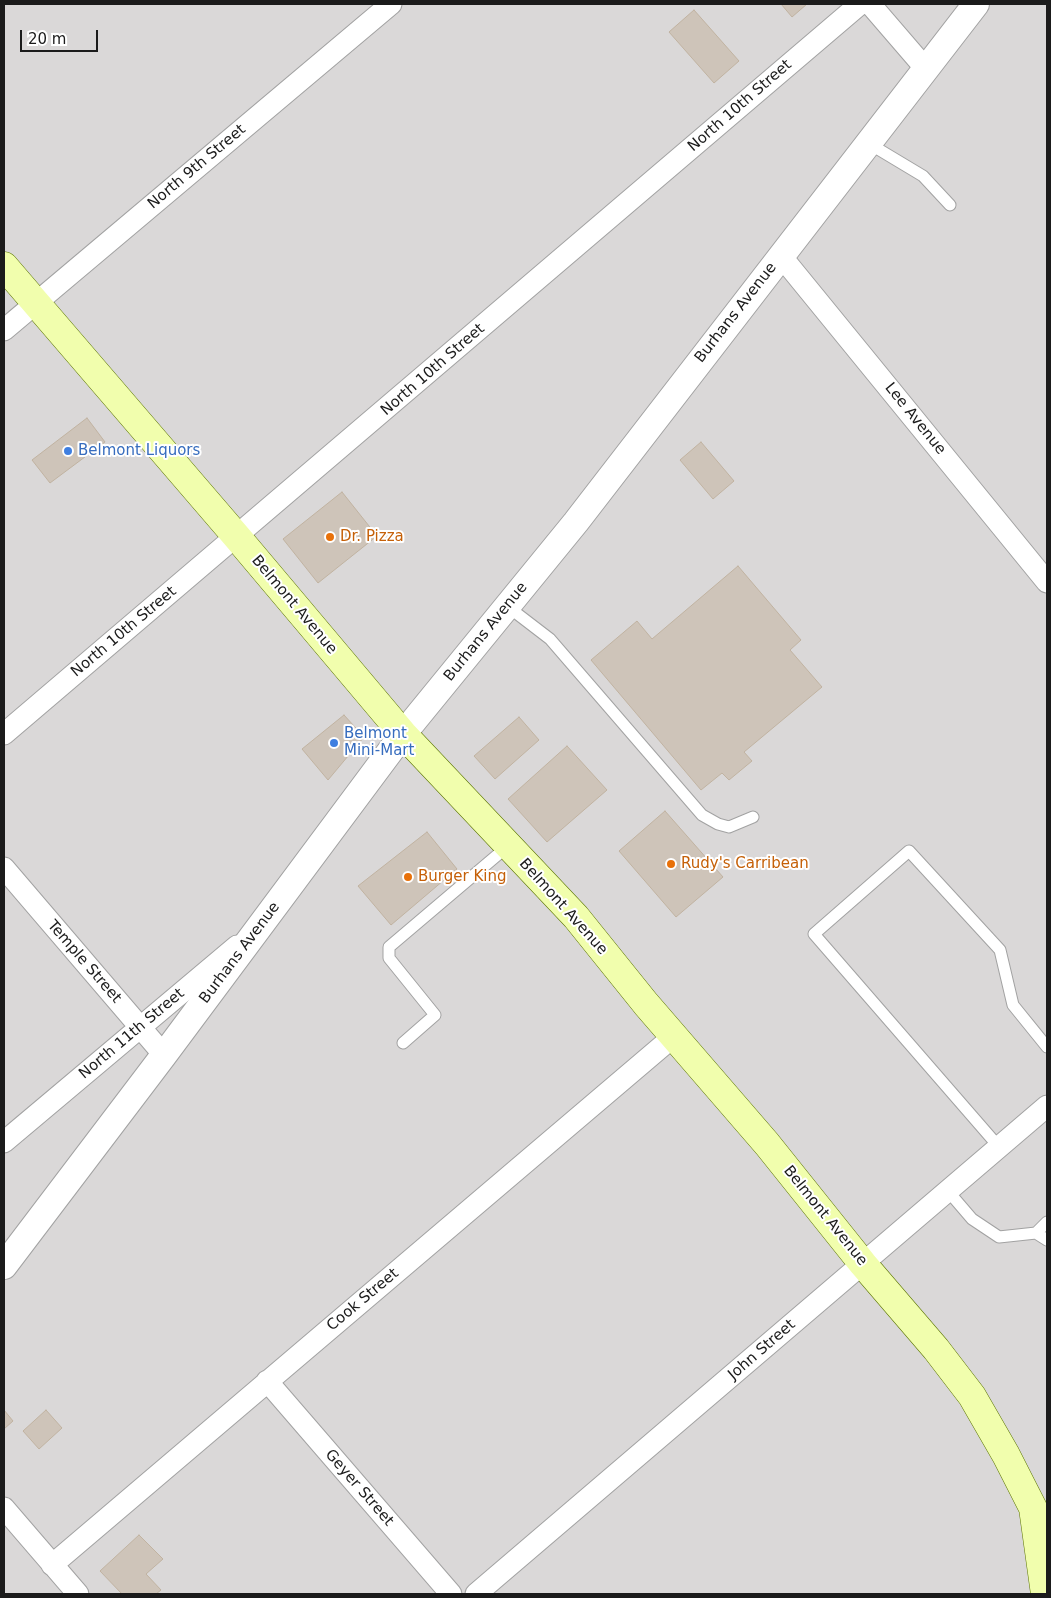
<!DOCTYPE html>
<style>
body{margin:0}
#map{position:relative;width:1051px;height:1598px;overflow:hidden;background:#eeebe0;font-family:"DejaVu Sans",sans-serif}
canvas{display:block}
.frame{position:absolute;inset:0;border:5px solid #1b1b1b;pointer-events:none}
.scale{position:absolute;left:20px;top:30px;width:78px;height:22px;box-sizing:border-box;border:2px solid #1b1b1b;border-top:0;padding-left:6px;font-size:15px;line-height:18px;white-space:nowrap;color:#1b1b1b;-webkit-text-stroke:4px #fff;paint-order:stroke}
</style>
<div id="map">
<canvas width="1051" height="1598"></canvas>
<div class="frame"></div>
<div class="scale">20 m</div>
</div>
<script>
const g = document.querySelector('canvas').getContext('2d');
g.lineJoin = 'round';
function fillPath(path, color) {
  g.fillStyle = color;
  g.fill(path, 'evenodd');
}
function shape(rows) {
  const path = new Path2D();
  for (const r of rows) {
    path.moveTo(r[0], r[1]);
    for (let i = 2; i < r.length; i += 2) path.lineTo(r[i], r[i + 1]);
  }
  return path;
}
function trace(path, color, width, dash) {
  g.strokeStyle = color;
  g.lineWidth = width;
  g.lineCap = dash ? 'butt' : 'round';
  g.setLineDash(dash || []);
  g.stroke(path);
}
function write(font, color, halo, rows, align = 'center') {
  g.font = font + ' "DejaVu Sans",sans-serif';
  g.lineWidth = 4;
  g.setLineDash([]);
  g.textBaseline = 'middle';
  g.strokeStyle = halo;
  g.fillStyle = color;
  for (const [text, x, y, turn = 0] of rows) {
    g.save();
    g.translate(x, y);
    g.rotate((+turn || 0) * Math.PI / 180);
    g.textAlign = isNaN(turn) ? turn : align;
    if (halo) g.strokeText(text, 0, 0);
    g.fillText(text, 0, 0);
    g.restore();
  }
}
const residential = shape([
 [4,4,1047,4,1047,1594,4,1594]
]);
const building = shape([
 [781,4,807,4,792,17,781,4],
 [694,10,739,61,714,83,669,32,694,10],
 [87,418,105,442,50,483,32,460,87,418],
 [701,442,734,481,713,499,680,460,701,442],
 [342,492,377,536,318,583,283,539,342,492],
 [738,566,801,640,790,650,822,687,744,752,752,761,729,780,722,773,701,790,591,660,637,621,652,639,738,566],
 [344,715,364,737,328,780,302,749,344,715],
 [519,717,539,740,495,779,474,756,519,717],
 [567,746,607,790,547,842,508,799,567,746],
 [665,811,723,877,676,917,619,851,665,811],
 [427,832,457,869,391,925,358,886,427,832],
 [4,1410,13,1421,4,1429,4,1410],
 [46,1410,62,1428,39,1449,23,1431,46,1410],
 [139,1535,163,1559,146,1574,161,1590,156,1594,122,1594,100,1571,139,1535]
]);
const service = shape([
 [868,143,923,176,950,205],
 [507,606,550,639,702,815,718,824,729,827,753,817],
 [403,1043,435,1015,389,958,389,947,508,846],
 [999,1147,814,934,909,851,1000,950,1013,1005,1047,1047],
 [948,1191,972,1219,999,1237,1036,1233,1047,1240],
 [1036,1233,1047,1222]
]);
const minor = shape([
 [870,4,926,69],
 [781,256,1047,582],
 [4,330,391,4],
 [4,734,860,4],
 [4,868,164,1055],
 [4,1142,237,946],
 [267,1381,451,1594],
 [4,1508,78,1594],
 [52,1565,674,1036],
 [476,1594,1047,1106]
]);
const tertiary = shape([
 [4,1266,164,1055,403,734,576,522,976,4]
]);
const secondary = shape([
 [4,266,237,537,403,734,576,917,646,1004,767,1144,863,1264,936,1349,972,1396,1006,1455,1033,1508,1045,1594]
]);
const markers = [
 [68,451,5,"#3f7fe0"],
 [330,537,5,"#e8710a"],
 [334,743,5,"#3f7fe0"],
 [671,864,5,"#e8710a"],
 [408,877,5,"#e8710a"]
];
const streetNames = [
 ["North 10th Street",740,106,-41],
 ["North 9th Street",197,167,-40],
 ["Burhans Avenue",736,313,-52],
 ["North 10th Street",433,370,-41],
 ["Lee Avenue",915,419,51],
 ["Belmont Avenue",294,605,50],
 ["North 10th Street",124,632,-40],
 ["Burhans Avenue",486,632,-51],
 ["Belmont Avenue",563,907,48],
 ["Burhans Avenue",240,953,-53],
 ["Temple Street",84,962,49],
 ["North 11th Street",132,1034,-40],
 ["Belmont Avenue",825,1216,51],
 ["Cook Street",363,1300,-40],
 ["John Street",762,1350,-41],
 ["Geyer Street",359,1488,49]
];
const shopNames = [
 ["Belmont Liquors",78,451],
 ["Belmont",344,734],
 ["Mini-Mart",344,751]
];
const foodNames = [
 ["Dr. Pizza",340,537],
 ["Rudy's Carribean",681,864],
 ["Burger King",418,877]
];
fillPath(residential, '#dad8d8');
fillPath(building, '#cec4b9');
trace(building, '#c1b3a1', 1);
trace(service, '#a2a2a2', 13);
trace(minor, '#a2a2a2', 23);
trace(tertiary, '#a2a2a2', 28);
trace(secondary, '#5b7500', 29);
trace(service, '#fff', 11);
trace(minor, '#fff', 21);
trace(tertiary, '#fff', 26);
trace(secondary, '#f1fead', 28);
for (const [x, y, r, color] of markers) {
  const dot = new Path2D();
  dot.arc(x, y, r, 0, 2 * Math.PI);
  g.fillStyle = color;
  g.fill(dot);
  trace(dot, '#fff', 2);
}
write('15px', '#1b1b1b', '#fff', streetNames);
write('15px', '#366cbe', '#fff', shopNames, 'left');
write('15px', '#c56008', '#fff', foodNames, 'left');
</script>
